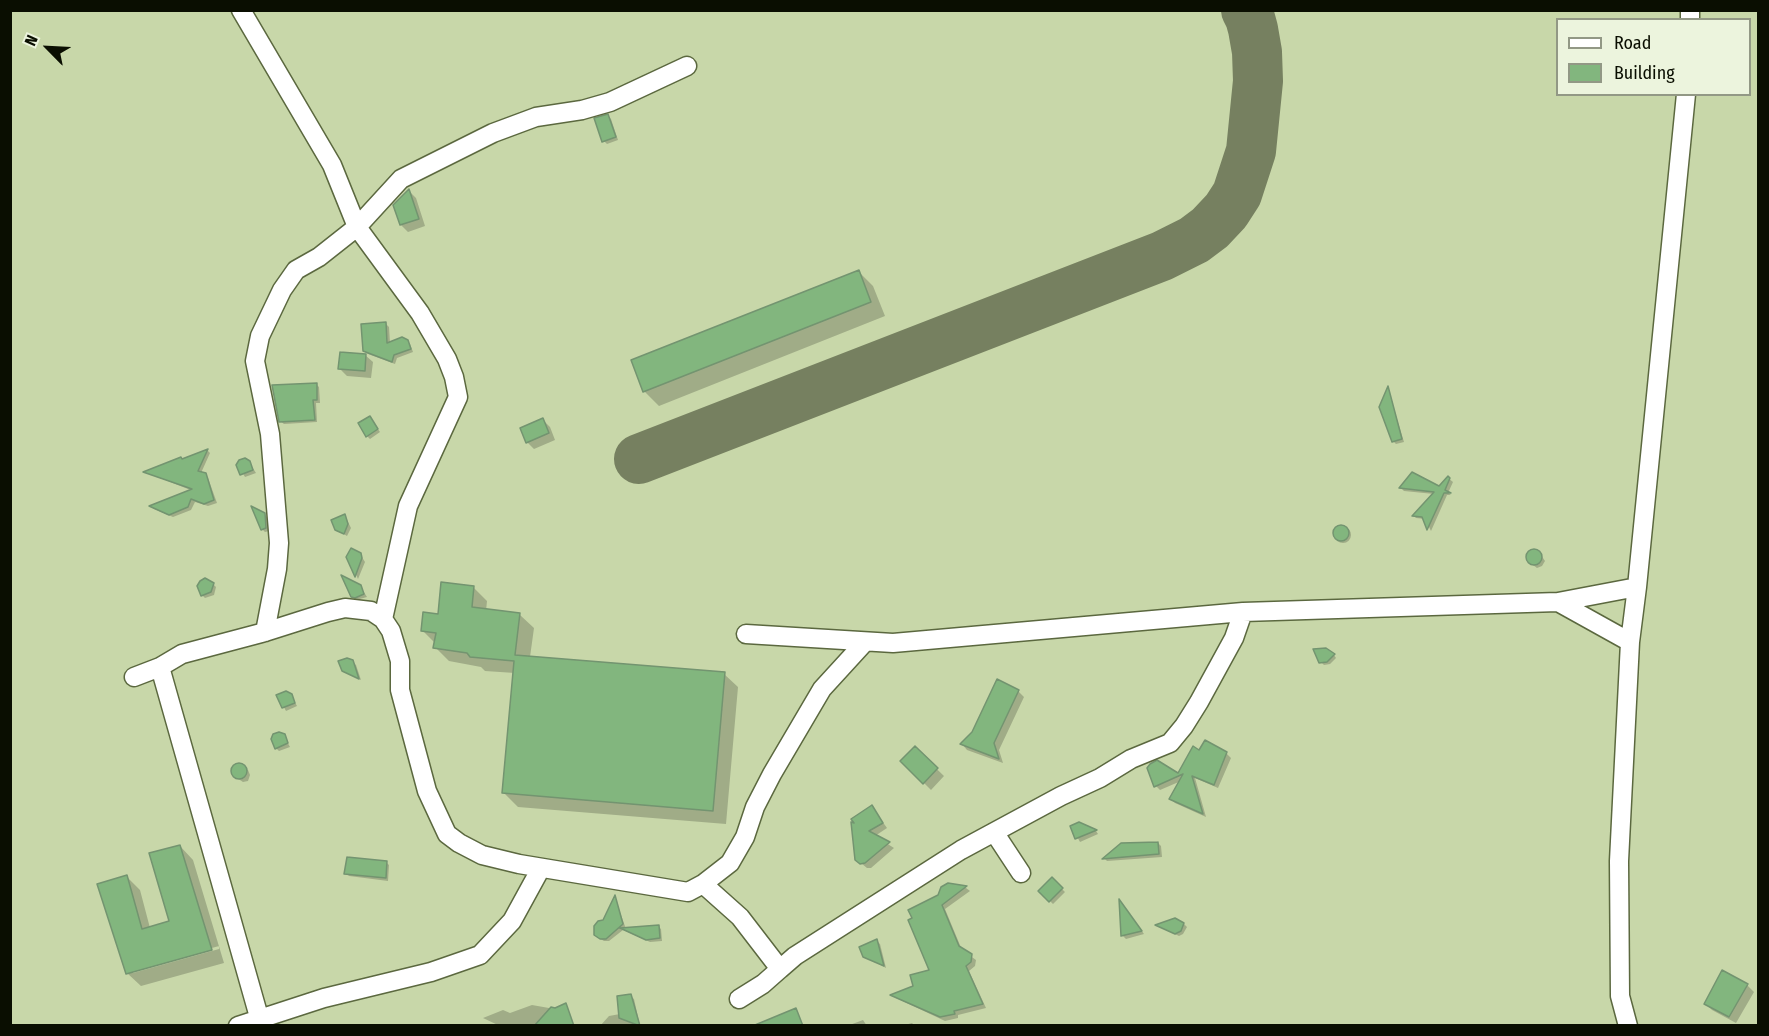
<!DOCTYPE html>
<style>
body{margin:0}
#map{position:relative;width:1769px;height:1036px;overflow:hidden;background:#c8d7a9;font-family:"Fira Sans Condensed",sans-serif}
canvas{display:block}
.frame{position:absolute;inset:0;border:12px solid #0a0e01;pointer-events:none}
.legend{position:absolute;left:1556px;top:18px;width:195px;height:78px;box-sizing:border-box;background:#ecf4dd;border:2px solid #929885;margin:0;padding:8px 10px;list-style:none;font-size:18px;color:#0a0e01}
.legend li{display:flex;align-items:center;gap:12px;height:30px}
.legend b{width:30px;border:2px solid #929885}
.north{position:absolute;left:18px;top:18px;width:60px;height:60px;-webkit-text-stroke:4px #ecf4dd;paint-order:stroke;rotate:294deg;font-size:16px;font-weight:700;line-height:24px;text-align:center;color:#0a0e01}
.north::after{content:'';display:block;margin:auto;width:21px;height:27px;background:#0a0e01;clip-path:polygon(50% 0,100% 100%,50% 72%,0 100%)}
</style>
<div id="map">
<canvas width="1769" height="1036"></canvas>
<div class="frame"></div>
<ul class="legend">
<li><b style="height:8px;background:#fff"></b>Road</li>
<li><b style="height:16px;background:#82b67e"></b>Building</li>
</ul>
<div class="north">N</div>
</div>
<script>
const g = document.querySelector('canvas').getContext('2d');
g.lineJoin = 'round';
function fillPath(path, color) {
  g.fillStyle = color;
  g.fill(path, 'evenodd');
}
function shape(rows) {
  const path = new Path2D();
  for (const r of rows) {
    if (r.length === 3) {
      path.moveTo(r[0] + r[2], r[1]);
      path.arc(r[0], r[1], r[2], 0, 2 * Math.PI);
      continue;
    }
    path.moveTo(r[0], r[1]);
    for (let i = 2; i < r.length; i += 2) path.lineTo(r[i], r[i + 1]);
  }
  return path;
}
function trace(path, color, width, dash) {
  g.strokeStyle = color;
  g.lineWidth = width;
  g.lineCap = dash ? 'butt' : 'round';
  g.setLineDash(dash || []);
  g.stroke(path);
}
const shadow = shape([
 [608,116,611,119,618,140,607,144,604,141],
 [409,191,416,198,425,226,408,232,401,225],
 [859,272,873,286,885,316,659,406,644,391],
 [386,324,389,327,390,343,407,341,410,344,413,352,397,358,395,364,368,354,364,351],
 [365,355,373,362,371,378,347,376,340,369],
 [316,384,319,387,320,403,316,403,317,422,284,424,280,421],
 [1388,389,1404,442,1396,444,1393,441],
 [370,418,380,432,370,439,367,436],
 [543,420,550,427,555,440,534,449,527,442],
 [208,451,210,453,201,473,208,478,217,503,208,506,195,502,191,510,173,517,154,509,152,507,193,491,145,472],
 [249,462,256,473,245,477,238,465],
 [1448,478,1453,482,1448,493,1451,495,1447,495,1431,531,1425,519,1416,518,1414,516,1434,494,1404,491,1401,488,1439,488],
 [264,514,268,518,269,531,265,532,262,529],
 [345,516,351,528,347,536,336,529],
 [1343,535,8],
 [1533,550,1539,552,1545,561,1542,566,1537,568,1529,562,1527,557,1529,551],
 [360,554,365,562,358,579,348,557],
 [213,584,216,587,214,595,205,598,202,595],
 [360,586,367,597,356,600,352,596],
 [473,587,487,601,486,611,520,615,534,628,530,657,724,674,738,687,726,824,518,807,504,793,515,673,485,671,481,667,449,661,435,647,435,643,422,630],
 [1334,655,1336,658,1330,664,1324,665,1321,662],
 [352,662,356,665,361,680,343,671],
 [1018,691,1024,697,999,750,1003,763,967,750,962,744],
 [291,695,297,706,286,711,278,696],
 [284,736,290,747,279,751,276,748],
 [915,748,944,776,931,790,902,761],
 [1199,752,1226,753,1231,758,1218,788,1195,778,1206,817,1175,803,1171,799,1181,781,1160,790,1156,786,1179,775],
 [239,764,248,770,250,775,248,781,243,782,234,776,232,771,234,766],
 [872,807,887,828,875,836,894,848,871,868,867,868,856,859],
 [1079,824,1096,831,1098,834,1080,842,1072,827],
 [1158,843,1161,846,1162,857,1107,861,1105,859,1122,845],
 [180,846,193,860,224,963,141,986,127,973,127,877,140,890,150,928,170,921],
 [219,946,219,949,133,973,133,970],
 [386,862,389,865,388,881,349,876,346,873],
 [1052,879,1065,892,1053,904,1040,891],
 [948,884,966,888,970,891,945,909,962,950,976,960,975,966,969,971,986,1008,958,1015,958,1018,945,1021,896,998,892,995,915,986,931,971,940,897],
 [615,898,626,929,658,926,661,929,662,941,650,942,623,930,609,941,604,941,599,938],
 [1121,902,1122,904,1144,934,1126,939,1123,936],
 [1184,924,1187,927,1183,934,1179,936,1158,926],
 [877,941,880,944,886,968,865,956],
 [1747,985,1754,992,1736,1023,1712,1010,1705,1003],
 [630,996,634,999,640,1026,600,1026,609,1016,620,1014],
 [532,1005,549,1008,552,1011,549,1026,500,1026,483,1018,503,1010,510,1013],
 [863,1020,867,1026,847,1026],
 [912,1023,915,1026,901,1026]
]);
const taxiway = shape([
 [639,459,1162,256,1194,240,1210,228,1226,211,1237,194,1251,151,1258,81,1257,52,1253,29,1250,18,1246,10]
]);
const building = shape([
 [608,114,616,137,602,142,594,118,608,114],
 [409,189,419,219,400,225,393,205,409,189],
 [859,270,871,302,643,392,631,360,859,270],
 [386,322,387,343,402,337,408,340,411,349,394,355,392,362,363,351,361,324,386,322],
 [340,352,366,354,365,371,338,369,340,352],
 [317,383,317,400,313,400,315,420,279,422,272,385,317,383],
 [1388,386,1402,439,1392,442,1379,407,1388,386],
 [370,416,378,429,366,437,358,423,370,416],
 [543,418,549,433,526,443,520,428,543,418],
 [208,449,198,471,206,473,214,500,204,504,191,499,188,507,169,515,149,506,192,489,143,472,181,457,182,459,208,449],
 [245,458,250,461,253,470,240,475,236,465,239,460,245,458],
 [1412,472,1439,486,1448,476,1450,478,1445,490,1451,493,1444,493,1427,530,1422,517,1412,516,1434,492,1399,488,1412,472],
 [251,506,265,513,266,528,261,530,251,506],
 [345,514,348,524,344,534,335,530,331,520,345,514],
 [1341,533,8],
 [351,548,361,553,362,558,355,577,346,557,351,548],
 [1534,557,8],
 [341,575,361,585,364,594,355,598,351,597,341,575],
 [205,578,214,583,211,592,201,596,197,586,200,581,205,578],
 [441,582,474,586,472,607,520,613,515,655,725,672,713,811,502,793,514,661,470,657,467,653,433,648,436,633,421,631,423,612,438,614,441,582],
 [1326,648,1335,654,1327,662,1319,663,1313,649,1326,648],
 [347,658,353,660,359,679,342,671,338,661,347,658],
 [997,679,1019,690,994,743,999,759,960,744,972,732,997,679],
 [286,691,292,694,295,703,282,708,276,695,286,691],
 [279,732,285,734,288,743,275,749,271,739,273,734,279,732],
 [1205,740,1227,752,1214,785,1192,776,1203,814,1169,799,1183,774,1154,787,1147,768,1150,764,1157,760,1178,773,1193,746,1199,750,1205,740],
 [915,746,938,768,923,784,900,761,915,746],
 [239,771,8],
 [872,805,883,823,869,831,890,842,865,863,860,864,855,860,851,822,854,823,851,819,872,805],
 [1079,822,1097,830,1075,839,1070,826,1079,822],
 [1158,842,1159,854,1102,859,1121,843,1158,842],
 [180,845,212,950,126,974,97,884,127,875,142,929,169,921,149,853,180,845],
 [347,857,387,861,386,878,344,874,347,857],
 [1052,877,1063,888,1049,902,1038,891,1052,877],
 [948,883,967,886,942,905,959,946,972,954,971,962,966,966,983,1004,954,1011,955,1014,940,1017,890,995,913,986,910,975,929,970,908,920,912,918,908,910,938,895,941,887,948,883],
 [615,895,623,924,606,939,600,939,594,935,594,926,598,921,603,920,615,895],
 [1119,899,1142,931,1121,936,1119,899],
 [1175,918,1184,923,1181,931,1175,934,1155,925,1175,918],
 [659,925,660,938,646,940,620,928,659,925],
 [877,939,884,966,863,957,859,947,877,939],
 [1722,970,1748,984,1729,1017,1704,1004,1722,970],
 [631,994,640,1026,619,1018,617,996,631,994],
 [566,1003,574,1026,534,1026,551,1007,555,1008,566,1003],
 [796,1008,803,1026,755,1026,755,1025,796,1008]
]);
const minor = shape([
 [241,10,332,165,357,227,420,313,447,359,454,377,458,397,408,506,383,619],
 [1690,20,1690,10],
 [1558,602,1630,642],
 [265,632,277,569,279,543,270,434,255,361,260,336,282,290,296,270,319,257,357,227,401,179,493,133,536,117,582,110,610,102,687,66],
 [746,634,893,643,1243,612,1558,602,1637,587],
 [160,667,259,1017],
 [134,677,160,667,182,654,265,632,328,612,345,608,371,611,383,619,391,631,400,661,400,690,427,791,447,834,459,843,482,855,519,864,688,892,703,884,730,863,745,837,755,807,772,774,822,689,865,642],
 [994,832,1021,873],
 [703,884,740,917,780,969,795,956,961,850,1061,796,1100,778,1131,759,1170,743,1184,726,1199,702,1234,638,1243,612],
 [739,999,763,984,780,969],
 [238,1026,324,998,431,972,480,955,512,921,541,868],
 [1628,1026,1620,996,1619,861,1630,642,1637,587,1686,94]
]);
fillPath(shadow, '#0003');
trace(taxiway, '#768060', 50);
fillPath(building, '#82b67e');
trace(building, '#739470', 1.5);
trace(minor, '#5b683f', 21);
trace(minor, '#fff', 18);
</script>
